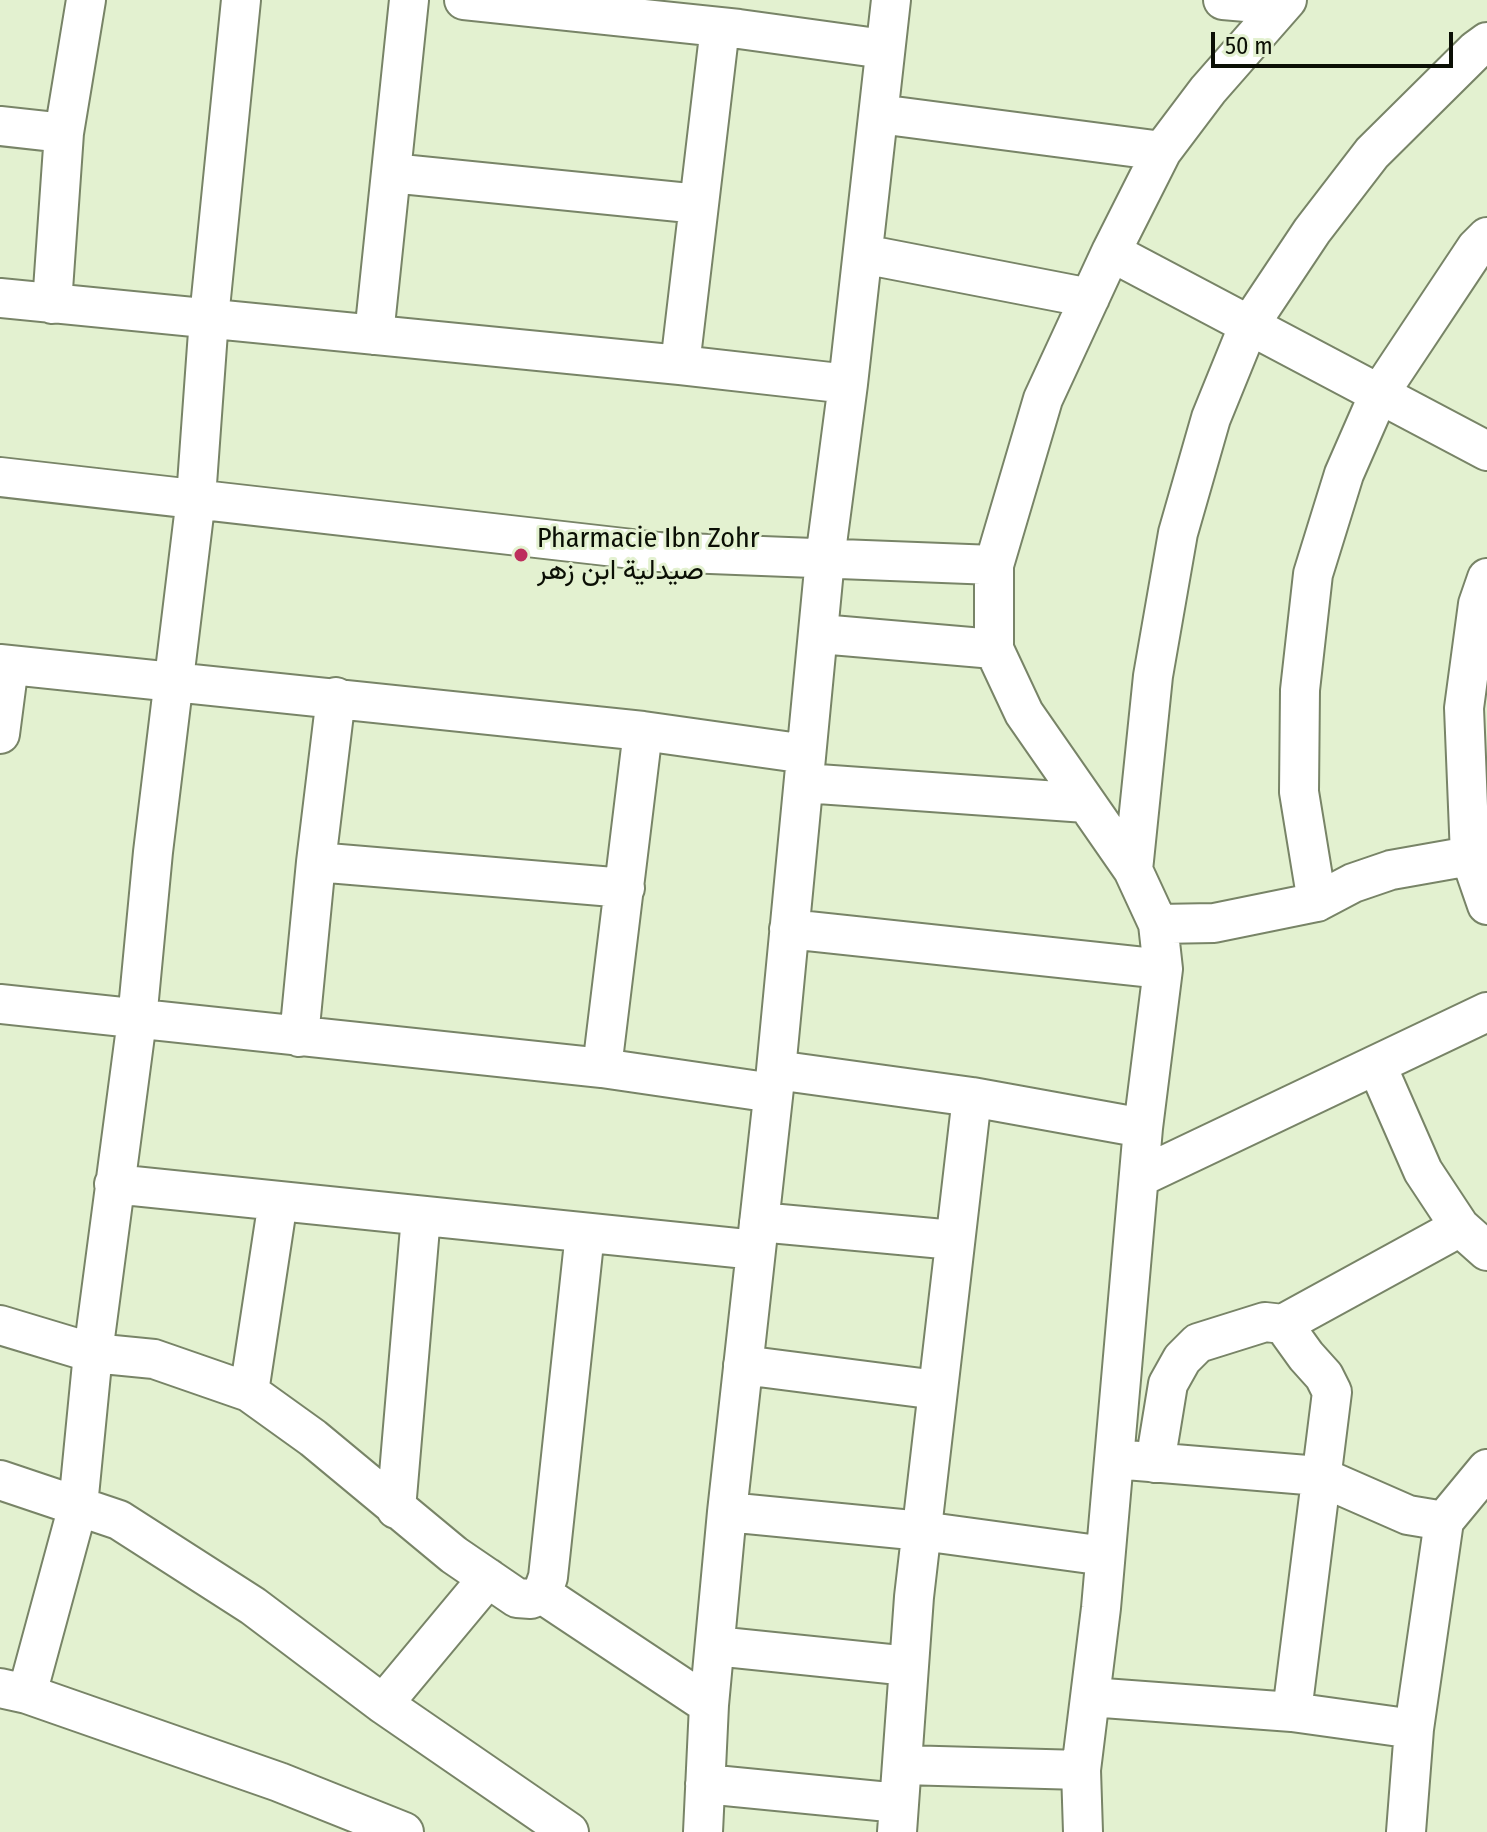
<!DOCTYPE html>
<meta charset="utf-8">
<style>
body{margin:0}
#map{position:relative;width:1487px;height:1832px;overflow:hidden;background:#e3f1d0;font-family:"Fira Sans Condensed",sans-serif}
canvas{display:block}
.scale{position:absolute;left:1211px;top:32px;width:242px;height:36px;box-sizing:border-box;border:4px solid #0b0f05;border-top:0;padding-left:10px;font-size:24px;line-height:28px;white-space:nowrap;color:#0b0f05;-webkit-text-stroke:6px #e3f1d0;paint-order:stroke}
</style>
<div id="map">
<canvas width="1487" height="1832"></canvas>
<div class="scale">50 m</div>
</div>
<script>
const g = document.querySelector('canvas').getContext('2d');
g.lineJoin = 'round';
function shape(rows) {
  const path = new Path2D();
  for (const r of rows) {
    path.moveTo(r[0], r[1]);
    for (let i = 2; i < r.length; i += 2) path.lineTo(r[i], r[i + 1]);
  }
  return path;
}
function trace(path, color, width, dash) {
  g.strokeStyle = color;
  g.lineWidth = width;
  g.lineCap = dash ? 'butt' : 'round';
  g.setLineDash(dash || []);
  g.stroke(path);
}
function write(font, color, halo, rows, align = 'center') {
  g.font = font + ' "Fira Sans Condensed",Vazirmatn,sans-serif';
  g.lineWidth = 6;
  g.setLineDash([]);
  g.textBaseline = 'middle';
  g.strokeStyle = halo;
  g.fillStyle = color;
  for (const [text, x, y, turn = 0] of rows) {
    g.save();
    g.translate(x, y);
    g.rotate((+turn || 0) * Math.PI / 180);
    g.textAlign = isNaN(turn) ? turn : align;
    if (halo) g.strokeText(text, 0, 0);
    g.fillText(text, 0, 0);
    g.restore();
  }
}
const minor = shape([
 [464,0,739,29,884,49],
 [1223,0,1281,5],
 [879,114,1162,151],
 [0,126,64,133],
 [391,173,699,204],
 [1111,252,1487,451],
 [863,254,1090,298],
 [0,298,680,365,848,384],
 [52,304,64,133,86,0],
 [374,335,409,0],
 [680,365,720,27],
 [0,477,659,552,994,565],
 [1487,578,1478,604,1464,708,1470,856,1487,905],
 [820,634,994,649],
 [0,664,643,731,806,754],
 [0,734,9,665],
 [804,783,1086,803],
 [316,862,625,888],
 [1133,870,1153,676,1178,533,1211,418,1248,327,1312,231,1372,153,1476,50,1487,42],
 [1317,902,1299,792,1300,690,1313,574,1344,474,1379,394,1476,248,1487,237],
 [1158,924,1214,923,1317,902,1353,883,1391,870,1470,856],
 [789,929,1163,969],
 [0,1004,602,1068,773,1093],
 [299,1037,316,862,336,697],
 [1377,1066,1423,1171,1460,1227,1487,1251],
 [602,1068,643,731],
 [776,1070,972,1097,1143,1128],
 [1140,1177,1487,1012],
 [114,1184,756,1250],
 [759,1222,954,1240],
 [0,1325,93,1353,154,1359,249,1392,313,1438,454,1555,517,1598,531,1599,542,1594,548,1577,585,1233],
 [743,1365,937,1390],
 [249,1392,278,1201],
 [1114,1459,1319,1476,1408,1515,1444,1521],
 [1155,1463,1168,1384,1182,1359,1198,1343,1265,1322,1283,1324],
 [0,1480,119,1520,253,1606,383,1704,569,1832],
 [396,1509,421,1216],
 [727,1512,922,1531,1105,1556],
 [542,1594,709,1705],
 [715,1646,909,1666],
 [0,1688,27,1694,279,1782,404,1832],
 [27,1694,78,1506,93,1353,137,1020,153,852,196,498,209,318,241,0],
 [1090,1697,1292,1712,1414,1729],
 [383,1704,488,1578],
 [1292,1712,1332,1392,1324,1376,1306,1356,1283,1324,1460,1227],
 [903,1765,1081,1770],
 [705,1784,899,1803],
 [703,1832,709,1705,727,1512,776,1070,825,559,848,384,891,0],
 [897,1832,914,1597,972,1097],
 [1083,1832,1081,1770,1101,1608,1143,1128,1163,969,1158,924,1133,870,1024,713,994,649,994,565,1043,399,1111,252,1162,151,1208,90,1287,0],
 [1406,1832,1414,1729,1444,1521,1487,1469]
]);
const markers = [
 [521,555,8,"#bd2f5d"]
];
const poiNames = [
 ["Pharmacie Ibn Zohr",537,539],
 ["صيدلية ابن زهر",537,571]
];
trace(minor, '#788467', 42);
trace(minor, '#fff', 38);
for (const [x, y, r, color] of markers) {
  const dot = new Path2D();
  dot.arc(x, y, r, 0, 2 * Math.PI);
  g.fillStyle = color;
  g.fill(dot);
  trace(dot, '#e3f1d0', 3);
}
write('28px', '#0b0f05', '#e3f1d0', poiNames, 'left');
</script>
